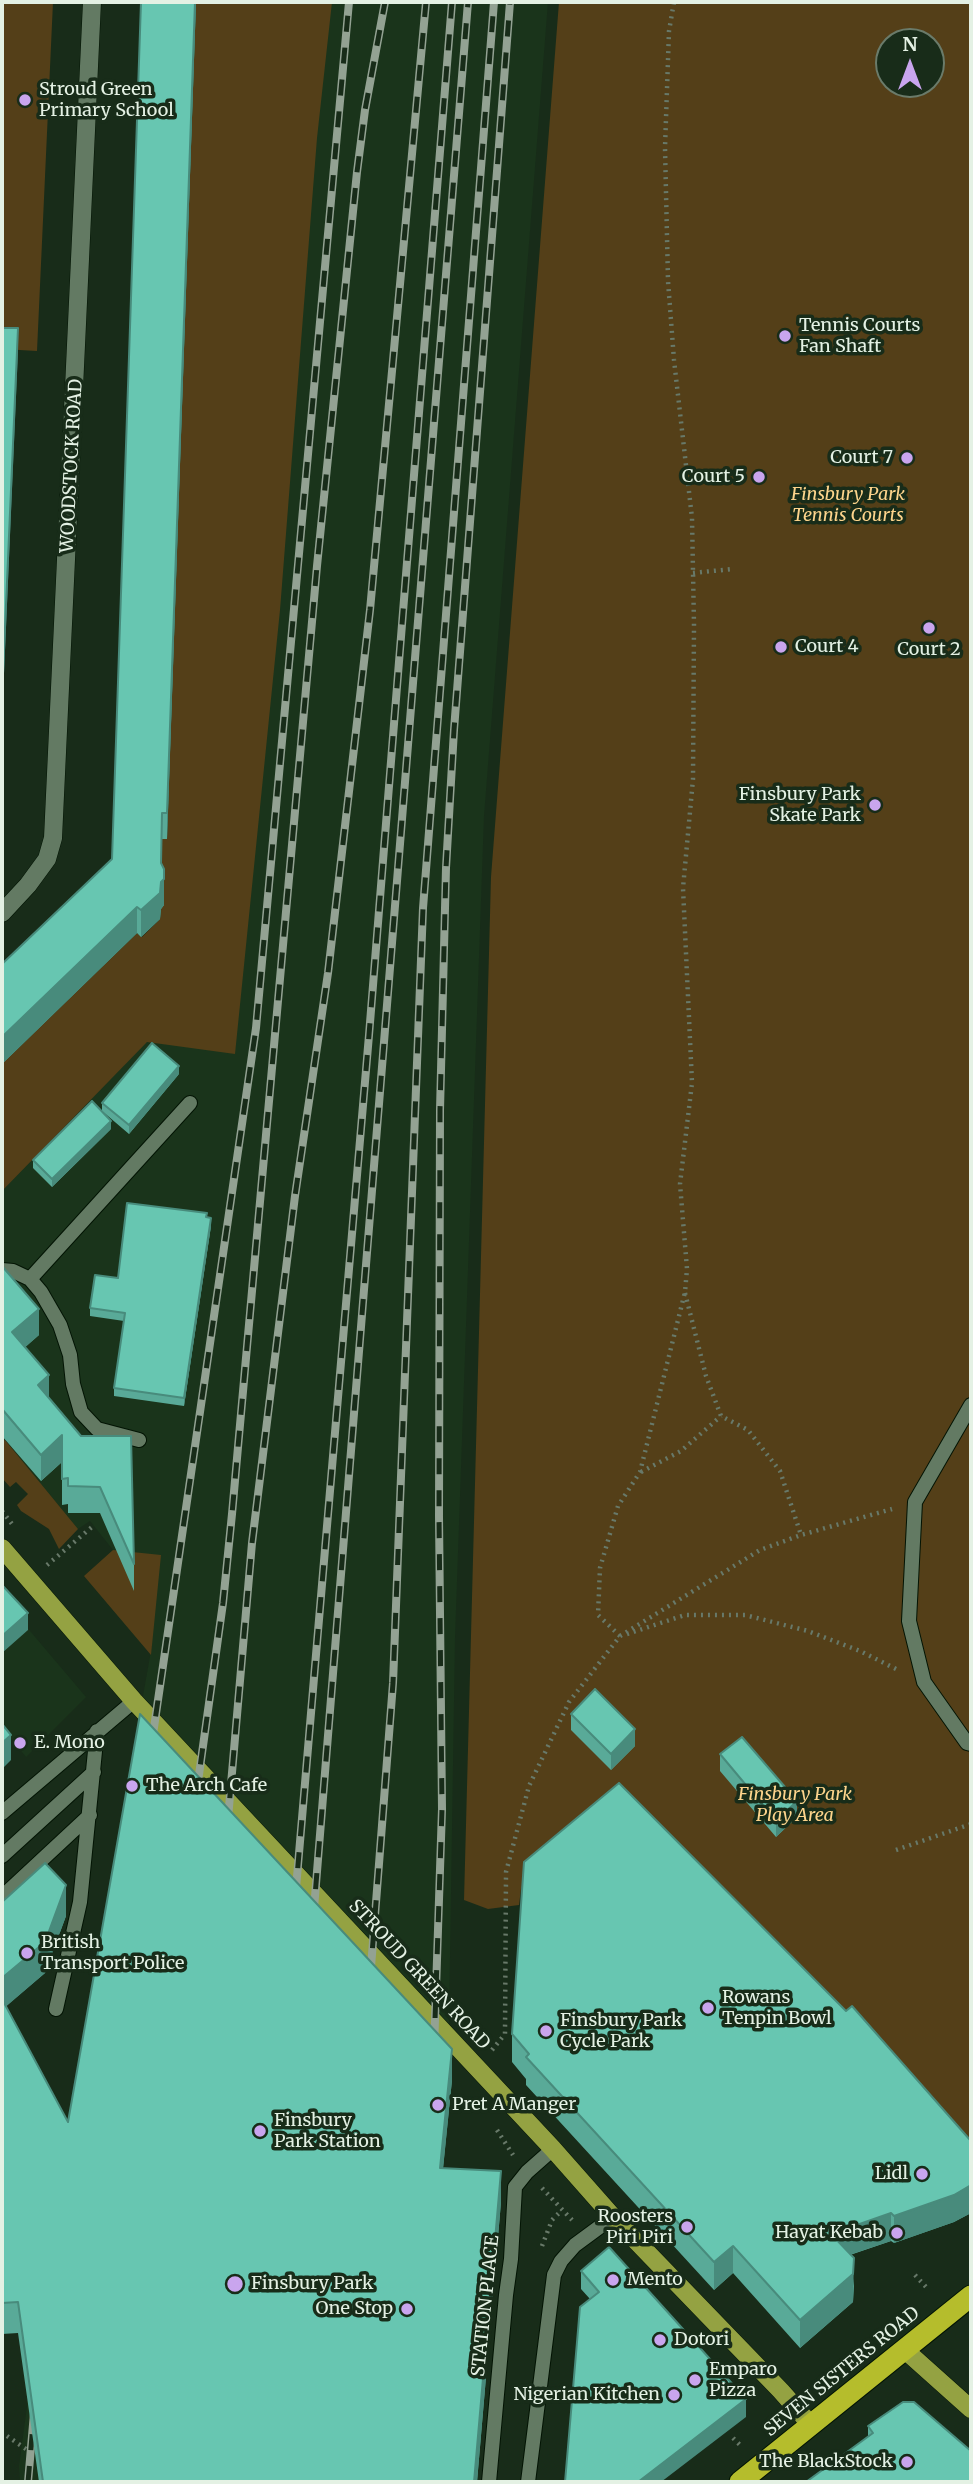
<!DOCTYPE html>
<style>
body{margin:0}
#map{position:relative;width:973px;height:2484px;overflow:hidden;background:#182c19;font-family:Merriweather,serif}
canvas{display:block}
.frame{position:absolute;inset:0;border:4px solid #e4f1e4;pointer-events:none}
.north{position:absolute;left:875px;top:28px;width:70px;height:70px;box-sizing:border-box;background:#182c19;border:2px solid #6a7b6a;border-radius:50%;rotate:0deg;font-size:19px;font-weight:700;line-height:28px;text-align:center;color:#e4f1e4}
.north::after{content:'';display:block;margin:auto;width:24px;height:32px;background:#c9a5ee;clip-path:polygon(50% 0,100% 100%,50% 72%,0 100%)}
</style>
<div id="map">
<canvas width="973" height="2484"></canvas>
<div class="frame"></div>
<div class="north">N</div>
</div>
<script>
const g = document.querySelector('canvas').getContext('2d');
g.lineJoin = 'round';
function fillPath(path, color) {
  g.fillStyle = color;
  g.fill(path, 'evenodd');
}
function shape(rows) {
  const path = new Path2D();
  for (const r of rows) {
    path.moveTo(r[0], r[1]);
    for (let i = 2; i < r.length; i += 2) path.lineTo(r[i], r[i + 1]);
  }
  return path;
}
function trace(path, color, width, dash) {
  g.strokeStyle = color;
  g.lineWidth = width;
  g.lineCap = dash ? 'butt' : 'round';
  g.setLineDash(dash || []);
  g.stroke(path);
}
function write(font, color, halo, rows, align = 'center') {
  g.font = font + ' Merriweather,serif';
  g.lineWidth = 7;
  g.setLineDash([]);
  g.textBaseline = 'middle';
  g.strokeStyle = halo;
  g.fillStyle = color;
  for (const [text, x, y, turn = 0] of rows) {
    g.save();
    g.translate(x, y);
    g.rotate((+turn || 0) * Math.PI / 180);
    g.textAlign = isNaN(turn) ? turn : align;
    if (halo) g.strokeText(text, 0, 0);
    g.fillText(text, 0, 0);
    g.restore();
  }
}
const built = shape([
 [271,2,548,2,484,816,455,1638,449,2022,404,2482,20,2482,19,2466,57,2182,152,1645,135,1598,113,1550,90,1521,78,1529,5,1440,2,1442,2,1191,157,1031],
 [2,1598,86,1697,26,1757,2,1727]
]);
const green = shape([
 [2,2,53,2,37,351,2,349],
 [196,2,332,2,317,138,280,610,235,1054,147,1042,2,1191,2,1064,137,933,142,937,160,919,161,909,154,839,167,839],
 [559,2,971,2,971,2144,629,1801,521,1889,519,1905,488,1909,464,1900,491,877],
 [889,42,931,42,931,84,889,84],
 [5,1440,78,1529,59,1549,49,1529,21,1511,17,1505,28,1494,16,1482,10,1487,2,1478,2,1442],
 [113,1550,161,1555,151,1655,84,1576]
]);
const path = shape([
 [693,573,732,569],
 [685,1293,706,1376,721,1416,748,1430,780,1471,801,1535],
 [641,1472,681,1451,721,1416],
 [2,1511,12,1524],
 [47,1565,92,1527],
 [627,1634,685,1615,745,1615,808,1631,860,1651,896,1669],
 [620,1636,598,1615,600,1568,618,1506,640,1472,685,1292,687,1269,680,1184,692,1083,683,888,693,779,694,625,692,518,674,360,668,281,665,148,669,31,674,2],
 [896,1850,971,1824],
 [492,2050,505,2034,506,1872,529,1786,569,1702,620,1636,760,1550,801,1535,892,1509],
 [497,2130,513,2155],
 [542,2188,572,2220],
 [542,2246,552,2220,562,2210],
 [915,2275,926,2287],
 [7,2436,26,2449],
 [733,2438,741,2446]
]);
const lane = shape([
 [2,1270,13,1271,30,1279,41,1292,60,1325,70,1355,73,1384,81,1412,97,1429,139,1440],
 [30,1279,190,1103],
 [971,1405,915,1502,909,1621,924,1682,967,1743,971,1744],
 [2,1813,134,1701],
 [2,1856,94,1772],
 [2,1897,90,1815],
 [56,2009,80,1902,97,1731],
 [489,2482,506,2295,511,2259,515,2187,527,2172,553,2149],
 [528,2482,554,2275,561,2261,575,2245,613,2217]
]);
const secondary = shape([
 [2,913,28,885,47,859,53,838,92,2]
]);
const primary = shape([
 [2,1548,134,1701,553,2149,613,2217,781,2391,811,2425],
 [905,2350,971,2409]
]);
const highway = shape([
 [740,2482,971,2296]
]);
const rail = shape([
 [151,1748,256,1028,349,2],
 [196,1796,223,1603,232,1514,317,566,357,172,365,110,385,2],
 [227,1830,252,1543,295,1196,328,973,370,610,426,2],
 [295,1900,369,1035,452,2],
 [313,1921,468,2],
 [370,1980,393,1683,423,908,494,2],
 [434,2050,442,1809,439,1516,440,1110,446,868,454,730,510,2],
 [28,2482,34,2413]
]);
const wall = shape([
 [141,2,196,2,167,839,162,839,161,864,164,905,161,909,160,919,141,937,137,933,2,1064,2,964,112,859],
 [179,1074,129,1134,102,1111,102,1103],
 [111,1129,52,1187,33,1168,33,1160],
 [207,1217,211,1226,184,1406,114,1396,114,1388,124,1321,90,1316,90,1308,118,1278],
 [2,1266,39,1335,25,1347,49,1399,81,1436,134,1564,134,1591,100,1513,68,1513,68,1504,62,1505,62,1462,41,1481,2,1436],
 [571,1714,635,1746,611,1770,571,1730],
 [720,1754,797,1817,776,1837,720,1771],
 [2,1902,66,1916,45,1973,6,2006,68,2122,452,2080,443,2168,501,2202,477,2482,39,2482,18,2333,2,2334],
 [512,2034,971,2141,971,2213,954,2222,894,2243,891,2241,850,2255,854,2286,853,2302,800,2348,733,2273,714,2290,526,2085,526,2079,512,2062],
 [581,2271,746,2417,590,2299,581,2289],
 [868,2426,971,2451,868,2436]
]);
const shadedWall = shape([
 [195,2,196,2,167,839,167,813],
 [18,328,18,350,2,719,2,697],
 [164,879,164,905,161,909,160,919,141,937,141,910],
 [137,907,137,933,2,1064,2,1037],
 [179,1066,179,1074,129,1134,129,1125],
 [111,1121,111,1129,52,1187,52,1179],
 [211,1218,211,1226,184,1406,184,1398],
 [39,1309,39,1335,12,1359,12,1332],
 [49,1375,49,1402,38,1385],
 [62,1435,62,1462,41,1481,41,1455],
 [28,1613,28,1630,2,1653,2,1636],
 [635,1729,635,1746,611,1770,611,1754],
 [11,1735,11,1760,2,1769,2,1743],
 [797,1801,797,1817,776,1837,776,1821],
 [66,1885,66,1916,45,1973,2,2010,2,1978],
 [452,2049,452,2080,440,2199,440,2168],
 [501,2171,501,2202,477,2482,474,2482],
 [971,2185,971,2213,954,2222,894,2243,894,2216],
 [891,2213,891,2241,831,2261,831,2234],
 [733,2246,733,2273,714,2290,714,2262],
 [854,2258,853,2302,800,2348,800,2320],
 [746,2399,746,2417,661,2482,638,2482]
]);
const building = shape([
 [141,2,195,2,167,813,162,813,161,863,164,869,164,879,161,882,160,893,141,910,137,907,2,1037,2,964,112,859,141,2],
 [2,328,18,328,2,697,2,328],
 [152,1043,179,1066,129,1125,102,1103,152,1043],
 [92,1101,111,1121,52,1179,33,1160,92,1101],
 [127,1203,207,1213,206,1217,211,1218,184,1398,114,1388,125,1313,90,1308,95,1275,118,1278,127,1203],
 [2,1266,39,1309,12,1332,49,1375,38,1385,81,1436,131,1436,134,1564,100,1487,68,1486,68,1478,62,1479,62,1435,41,1455,2,1409,2,1266],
 [2,1585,28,1613,2,1636,2,1585],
 [595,1689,635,1729,611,1754,571,1714,595,1689],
 [140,1714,452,2049,440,2168,501,2171,474,2482,43,2482,18,2302,2,2303,2,2308,2,1999,68,2122,140,1714],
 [2,1724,11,1735,2,1743,2,1724],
 [742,1737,797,1801,776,1821,720,1754,742,1737],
 [619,1783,846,2011,852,2006,971,2141,971,2185,954,2195,894,2216,891,2213,831,2234,854,2258,853,2274,800,2320,733,2246,714,2262,526,2057,529,2054,512,2034,524,1862,619,1783],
 [45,1863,66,1885,45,1942,2,1978,2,1902,45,1863],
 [609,2247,746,2399,638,2482,565,2482,580,2307,599,2292,581,2271,609,2247],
 [903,2402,914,2402,971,2451,971,2482,806,2482,873,2433,868,2426,903,2402]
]);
const markers = [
 [25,100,7,"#c9a5ee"],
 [785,336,7,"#c9a5ee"],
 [907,458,7,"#c9a5ee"],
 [759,477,7,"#c9a5ee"],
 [929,628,7,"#c9a5ee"],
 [781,647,7,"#c9a5ee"],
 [875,805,7,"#c9a5ee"],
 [20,1743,7,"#c9a5ee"],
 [132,1786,7,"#c9a5ee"],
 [27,1953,7,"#c9a5ee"],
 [708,2008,7,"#c9a5ee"],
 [546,2031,7,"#c9a5ee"],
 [438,2105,7,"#c9a5ee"],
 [260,2131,7,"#c9a5ee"],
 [922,2174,7,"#c9a5ee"],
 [687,2227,7,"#c9a5ee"],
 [897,2233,7,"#c9a5ee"],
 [613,2280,7,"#c9a5ee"],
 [235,2284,9,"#c9a5ee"],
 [407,2309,7,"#c9a5ee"],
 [660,2340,7,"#c9a5ee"],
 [695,2380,7,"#c9a5ee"],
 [674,2395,7,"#c9a5ee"],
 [907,2462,7,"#c9a5ee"]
];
const poiNames = [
 ["Stroud Green",39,90],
 ["Primary School",39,111],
 ["Tennis Courts",799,326],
 ["Fan Shaft",799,347],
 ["Court 7",893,458,"right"],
 ["Court 5",745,477,"right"],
 ["Court 4",795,647],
 ["Court 2",929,650,"center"],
 ["Finsbury Park",861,795,"right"],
 ["Skate Park",861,816,"right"],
 ["E. Mono",34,1743],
 ["The Arch Cafe",146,1786],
 ["British",41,1943],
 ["Transport Police",41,1964],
 ["Rowans",722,1998],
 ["Tenpin Bowl",722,2019],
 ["Finsbury Park",560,2021],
 ["Cycle Park",560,2042],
 ["Pret A Manger",452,2105],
 ["Finsbury",274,2121],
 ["Park Station",274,2142],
 ["Lidl",908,2174,"right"],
 ["Roosters",673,2217,"right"],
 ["Piri Piri",673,2238,"right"],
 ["Hayat Kebab",883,2233,"right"],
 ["Mento",627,2280],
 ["Finsbury Park",251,2284],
 ["One Stop",393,2309,"right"],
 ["Dotori",674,2340],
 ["Emparo",709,2370],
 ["Pizza",709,2391],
 ["Nigerian Kitchen",660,2395,"right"],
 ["The BlackStock",893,2462,"right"]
];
const streetNames = [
 ["WOODSTOCK ROAD",72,466,-87],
 ["STROUD GREEN ROAD",419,1975,47],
 ["STATION PLACE",486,2306,-84],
 ["SEVEN SISTERS ROAD",842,2372,-39]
];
const parkNames = [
 ["Finsbury Park",848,495],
 ["Tennis Courts",848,516],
 ["Finsbury Park",795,1795],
 ["Play Area",795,1816]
];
fillPath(built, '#1a341b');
fillPath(green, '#543f18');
trace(lane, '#031404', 16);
trace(secondary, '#031404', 19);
trace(primary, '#031404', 19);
trace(highway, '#031404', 23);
trace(path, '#687969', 4.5, [2, 5]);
trace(lane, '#637a63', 14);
trace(secondary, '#637a63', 18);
trace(primary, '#94a242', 18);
trace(highway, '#b5bd2c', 21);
trace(rail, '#93a293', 8);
trace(rail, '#182c19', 5, [16]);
fillPath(wall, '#59aa98');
fillPath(shadedWall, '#488b7c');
fillPath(building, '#67c6b1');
trace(building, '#488b7c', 2);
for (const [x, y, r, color] of markers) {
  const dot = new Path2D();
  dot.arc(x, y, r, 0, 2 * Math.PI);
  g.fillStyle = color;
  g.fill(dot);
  trace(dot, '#182c19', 2.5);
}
write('18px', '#e4f1e4', '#182c19', poiNames, 'left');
write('18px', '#e4f1e4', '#182c19', streetNames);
write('italic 18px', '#fdd48c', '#182c19', parkNames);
</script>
